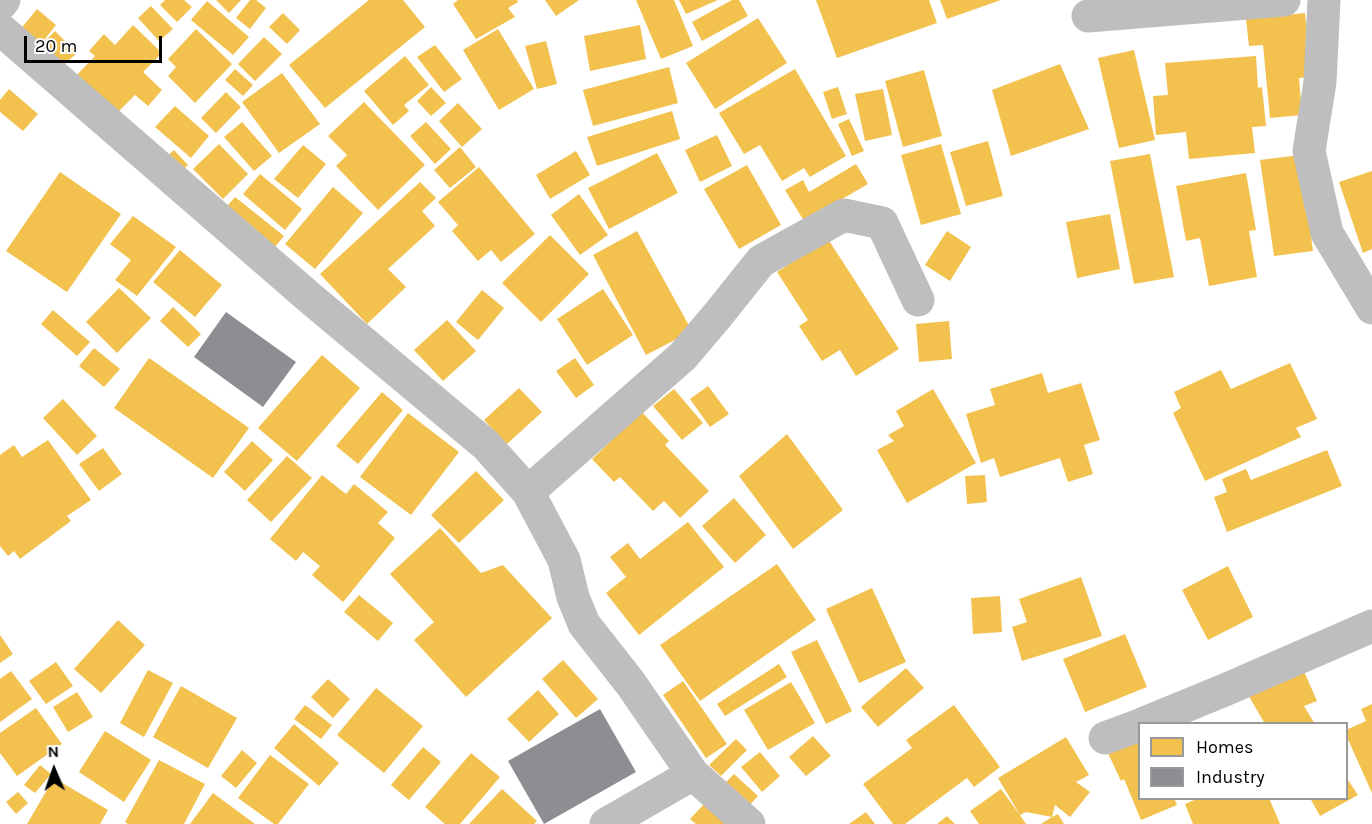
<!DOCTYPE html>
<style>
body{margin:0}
#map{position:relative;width:1372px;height:824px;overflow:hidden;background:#fff;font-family:Karla,sans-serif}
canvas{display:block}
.legend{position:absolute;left:1138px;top:722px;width:210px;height:78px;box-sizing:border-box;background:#fff;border:2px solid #999;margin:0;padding:8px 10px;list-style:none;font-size:18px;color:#000}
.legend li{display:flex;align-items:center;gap:12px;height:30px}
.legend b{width:30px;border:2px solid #999}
.north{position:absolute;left:24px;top:740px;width:60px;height:60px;-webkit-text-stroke:4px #fff;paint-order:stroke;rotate:358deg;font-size:16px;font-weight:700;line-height:24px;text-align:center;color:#000}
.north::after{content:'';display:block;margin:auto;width:21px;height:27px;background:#000;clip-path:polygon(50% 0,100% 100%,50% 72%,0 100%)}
.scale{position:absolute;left:24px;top:36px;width:138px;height:27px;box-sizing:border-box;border:3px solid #000;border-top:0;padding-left:8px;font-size:18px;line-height:21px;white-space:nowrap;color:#000;-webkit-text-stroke:4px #fff;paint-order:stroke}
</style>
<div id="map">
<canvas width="1372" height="824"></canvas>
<ul class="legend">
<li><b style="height:16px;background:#f2c14e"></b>Homes</li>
<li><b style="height:16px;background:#8d8d92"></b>Industry</li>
</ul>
<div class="north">N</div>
<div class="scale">20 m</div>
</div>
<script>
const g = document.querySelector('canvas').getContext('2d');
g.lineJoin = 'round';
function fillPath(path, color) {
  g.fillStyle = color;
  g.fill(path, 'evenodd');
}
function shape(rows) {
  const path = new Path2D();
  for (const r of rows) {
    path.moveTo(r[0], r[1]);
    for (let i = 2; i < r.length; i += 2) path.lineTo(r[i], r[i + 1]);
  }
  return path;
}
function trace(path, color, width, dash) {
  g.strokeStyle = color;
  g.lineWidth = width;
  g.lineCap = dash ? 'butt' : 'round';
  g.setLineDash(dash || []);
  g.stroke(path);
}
const homes = shape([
 [165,0,184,0,192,7,177,22,160,5],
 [216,0,241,0,229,13],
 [250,0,256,0,266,8,250,29,236,18],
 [369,0,403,0,425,27,325,108,289,65],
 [458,0,517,0,518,2,508,8,515,17,476,39,453,4],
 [545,0,579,0,556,16],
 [636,0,674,0,693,46,661,59],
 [679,0,718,0,686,14],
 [732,0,739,0,748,16,702,41,692,22],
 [816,0,929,0,937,23,837,58],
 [940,0,1001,0,947,19],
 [207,1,249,37,233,55,191,20],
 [151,6,173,29,159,41,138,18],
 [37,9,56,25,38,48,18,32],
 [283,13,300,30,287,44,269,27],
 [1305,13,1311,77,1299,78,1302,115,1270,118,1263,45,1249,46,1246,19],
 [758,18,787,63,715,109,686,63],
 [133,25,162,53,143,72,162,90,148,106,135,95,115,115,74,78,95,56,89,51,104,34,115,45],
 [640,25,646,59,590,71,584,36],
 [196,29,232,64,195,103,168,76,176,67,168,59],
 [498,29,534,89,499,110,463,50],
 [55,31,77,53,60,68,39,47],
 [264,37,282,54,255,81,238,64],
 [546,41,557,84,537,89,525,46],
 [435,45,462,79,444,92,417,57],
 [1134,50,1155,140,1119,148,1098,58],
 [405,56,429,85,404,105,409,111,393,125,364,91],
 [1256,56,1258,88,1262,87,1266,126,1252,127,1255,153,1189,159,1186,132,1156,135,1153,96,1168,95,1165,63],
 [1060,64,1089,129,1011,156,992,90],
 [669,67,678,103,593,126,583,90],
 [235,69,253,85,243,96,225,80],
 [795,69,846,156,810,177,804,168,782,181,760,145,744,154,719,113],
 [924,70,942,136,903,147,885,81],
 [282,73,320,124,279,153,242,102],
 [431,87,446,103,431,116,417,101],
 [838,87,847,114,832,119,823,92],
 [9,89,38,114,23,131,0,112,0,100],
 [883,89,892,135,865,141,855,94],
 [226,92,241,107,216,133,201,118],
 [364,102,425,165,378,210,336,166,347,155,328,136],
 [458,103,482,129,462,147,439,121],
 [175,106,209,136,191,158,155,127],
 [672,111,680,139,597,166,587,137],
 [849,119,864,151,852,156,838,124],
 [242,122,272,156,254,171,224,137],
 [426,122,451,149,435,164,410,136],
 [717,135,732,166,700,182,685,150],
 [988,141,1003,196,966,206,950,152],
 [219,144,248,174,223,199,193,169],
 [941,144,961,214,921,225,901,155],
 [303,145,326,164,298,198,274,179],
 [460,147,476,167,450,188,434,170],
 [174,150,188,165,175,177,160,163],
 [576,151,590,175,550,199,536,175],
 [657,153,678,193,609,229,588,188],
 [1150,154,1174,277,1134,284,1110,161],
 [1300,155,1313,251,1274,256,1260,160],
 [856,164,868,184,804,221,785,190,803,180,809,192],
 [747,165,781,225,739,249,704,189],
 [479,167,535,234,501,262,491,250,478,261,452,231,458,225,438,202],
 [1372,171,1372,249,1363,253,1339,182],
 [60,172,121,214,67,292,6,251],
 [1246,173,1256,230,1249,231,1257,277,1209,286,1200,238,1186,241,1176,186],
 [260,174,302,209,285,230,243,194],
 [420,182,436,198,422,211,435,226,388,269,406,287,367,324,320,274],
 [333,187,363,213,315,269,285,244],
 [579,194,608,235,580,255,551,215],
 [235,197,284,236,270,253,220,214],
 [1110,214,1120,269,1077,278,1066,222],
 [133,216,176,247,137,296,115,280,131,260,110,244],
 [637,231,692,331,646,355,593,255],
 [947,231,971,247,950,281,925,265],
 [550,235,589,274,541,322,502,283],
 [828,239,899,349,856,376,840,350,822,361,799,326,808,320,777,272],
 [180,250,222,285,195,317,153,282],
 [119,288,151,318,117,353,86,322],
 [603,289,633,335,587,365,557,319],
 [482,290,504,308,478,340,456,322],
 [173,307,201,334,188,347,160,321],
 [53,310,90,342,77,356,41,324],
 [447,320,476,351,443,381,414,350],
 [949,321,952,359,919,362,916,324],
 [94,348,120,369,104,387,79,366],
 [322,355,360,388,297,461,258,428],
 [149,358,249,428,213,478,114,408],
 [575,358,594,385,576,398,556,371],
 [1290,363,1317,419,1296,428,1301,437,1205,481,1173,413,1181,408,1174,392,1221,370,1231,389],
 [1042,373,1048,393,1081,383,1100,440,1084,445,1093,474,1068,482,1060,458,1000,477,994,458,981,463,966,414,995,405,990,389],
 [708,386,729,414,710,427,690,399],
 [519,388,542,412,507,444,484,420],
 [674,389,703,423,682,440,653,406],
 [933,389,976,463,907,503,877,450,894,441,888,435,904,426,896,411],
 [382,392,403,410,358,464,336,446],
 [63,399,97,436,77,455,43,418],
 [642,412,669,441,665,445,709,491,680,518,664,501,653,511,620,477,614,482,592,459],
 [408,413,459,452,411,515,360,477],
 [787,434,843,510,793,549,739,476],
 [48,440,91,500,67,516,71,521,20,559,14,551,8,556,0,546,0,455,14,445,22,457],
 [252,441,273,460,245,491,224,472],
 [103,448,122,474,99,491,79,464],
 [1327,450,1342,486,1227,532,1214,497,1227,492,1222,479,1246,469,1251,480],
 [287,456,312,478,271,522,247,500],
 [476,471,504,500,459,543,431,515],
 [322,475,346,494,354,484,388,512,378,523,395,538,343,602,312,575,320,566,303,552,296,561,270,539],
 [985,475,987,502,967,504,965,476],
 [734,498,766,535,735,563,702,526],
 [688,522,724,567,639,635,606,593,626,577,610,557,628,543,640,559],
 [440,528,481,573,503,565,552,618,466,697,414,640,434,622,390,574],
 [777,564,816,620,700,701,660,645],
 [1228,566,1253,617,1208,640,1182,590],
 [1081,577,1102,636,1022,661,1012,627,1027,622,1019,599],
 [872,588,906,662,859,683,826,609],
 [359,595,393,623,378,641,344,612],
 [1000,596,1002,632,973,634,971,598],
 [118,620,145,645,101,693,74,669],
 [1125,634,1147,687,1085,712,1063,659],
 [0,635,13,654,0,663],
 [817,640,852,711,826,724,791,652],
 [563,660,598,699,576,718,542,679],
 [56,662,73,686,46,704,29,681],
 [779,664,787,677,725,716,717,704],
 [906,668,924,688,878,727,861,707],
 [1303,669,1317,701,1304,706,1315,724,1265,724,1247,693],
 [148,670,173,683,144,737,120,723],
 [11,671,32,699,0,722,0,679],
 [328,679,350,699,333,718,311,697],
 [683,681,727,744,706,758,663,695],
 [791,682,815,723,768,750,744,710],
 [181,686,237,718,208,768,153,737],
 [376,688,423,726,384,773,337,735],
 [538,690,559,714,529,742,507,719],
 [77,692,93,717,68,732,53,707],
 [1372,704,1372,793,1346,735,1346,730,1366,721,1361,709],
 [305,705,332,725,321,739,294,719],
 [954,705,1000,767,974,787,967,778,905,824,893,824,863,784,912,748,906,740],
 [36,708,62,744,17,776,0,753,0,733],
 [294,724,339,763,319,786,274,748],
 [105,731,151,760,124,802,79,772],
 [1140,734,1140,798,1174,798,1177,805,1141,820,1124,779,1121,781,1106,749],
 [813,736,831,756,806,776,789,757],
 [1066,737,1089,775,1076,782,1090,792,1070,817,1055,805,1052,817,1058,814,1064,824,1041,824,1052,817,1026,812,1020,815,998,778],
 [736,739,747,750,721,776,709,765],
 [423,747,441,762,409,800,391,785],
 [242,750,257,763,236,788,221,776],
 [760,752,780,776,762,792,741,767],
 [471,753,500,777,460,824,445,824,425,807],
 [270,755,309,784,278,824,274,824,238,798],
 [159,760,205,784,184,824,128,824,125,822],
 [40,765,51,774,35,793,24,785],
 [734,774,758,796,746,809,722,786],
 [1346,777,1358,795,1320,816,1310,798,1346,798],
 [54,778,108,810,100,824,27,824],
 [502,789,537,821,534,824,469,824],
 [1001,789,1020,815,1026,824,979,824,970,811],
 [18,792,28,803,16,814,6,802],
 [213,793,255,824,190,824],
 [1199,798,1269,798,1280,824,1193,824,1185,804],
 [706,802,729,824,696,824,690,819],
 [866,812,875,824,849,824],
 [947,816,955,824,937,824]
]);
const industry = shape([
 [226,312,296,362,263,407,194,357],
 [600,709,636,772,544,824,508,761]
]);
const minor = shape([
 [1324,0,1320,82,1309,151,1327,233,1372,308],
 [0,5,4,0],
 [1088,16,1284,0],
 [0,29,310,298,486,445,528,492,564,560,573,597,584,624,631,684,693,774],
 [528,492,683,356,717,316,761,261,844,215,882,223,918,300],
 [1142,724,1227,689,1372,626],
 [1105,738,1140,725],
 [606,824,693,774,749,824]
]);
fillPath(homes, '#f2c14e');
fillPath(industry, '#8d8d92');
trace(minor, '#bebebe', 33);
</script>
